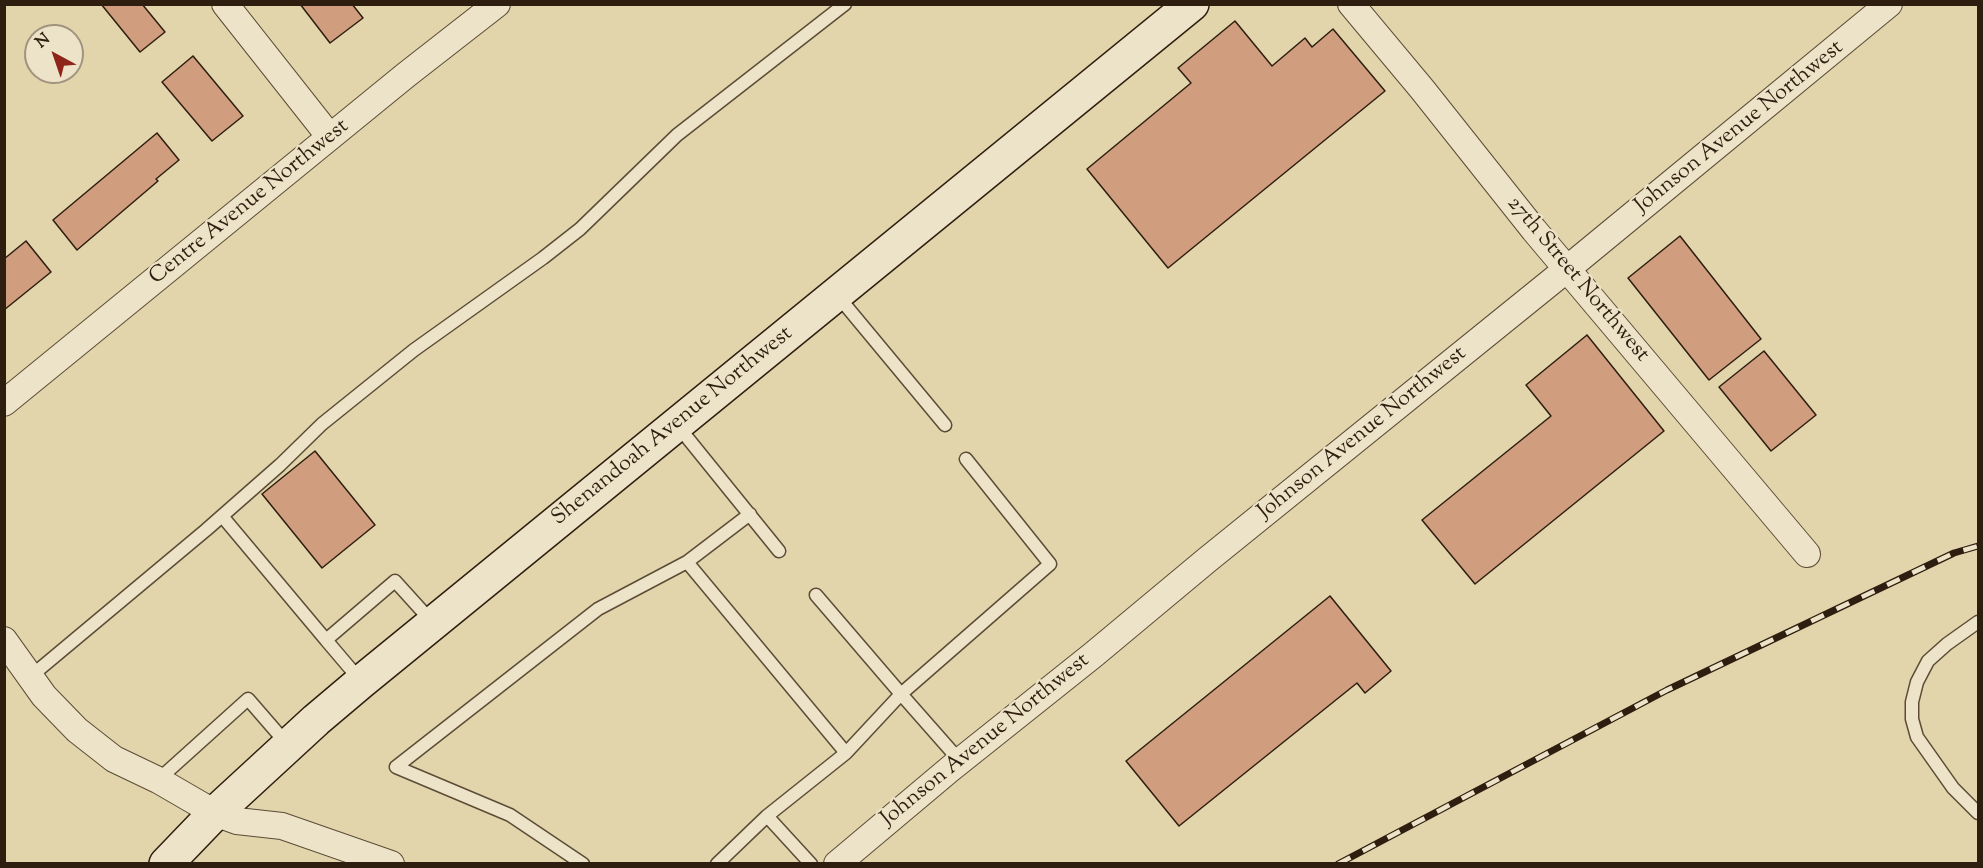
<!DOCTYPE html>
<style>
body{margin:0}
#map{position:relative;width:1983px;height:868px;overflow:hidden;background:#e2d4ab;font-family:"Sorts Mill Goudy",serif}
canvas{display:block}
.frame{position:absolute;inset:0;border:6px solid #2e1e0f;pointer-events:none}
.north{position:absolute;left:24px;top:24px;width:60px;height:60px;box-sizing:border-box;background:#ece3c8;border:2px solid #a0947e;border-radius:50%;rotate:320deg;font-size:16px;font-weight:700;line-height:24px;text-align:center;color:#2e1e0f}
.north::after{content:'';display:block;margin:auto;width:21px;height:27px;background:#8f2418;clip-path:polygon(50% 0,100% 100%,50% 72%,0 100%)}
</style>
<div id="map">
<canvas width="1983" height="868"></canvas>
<div class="frame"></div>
<div class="north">N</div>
</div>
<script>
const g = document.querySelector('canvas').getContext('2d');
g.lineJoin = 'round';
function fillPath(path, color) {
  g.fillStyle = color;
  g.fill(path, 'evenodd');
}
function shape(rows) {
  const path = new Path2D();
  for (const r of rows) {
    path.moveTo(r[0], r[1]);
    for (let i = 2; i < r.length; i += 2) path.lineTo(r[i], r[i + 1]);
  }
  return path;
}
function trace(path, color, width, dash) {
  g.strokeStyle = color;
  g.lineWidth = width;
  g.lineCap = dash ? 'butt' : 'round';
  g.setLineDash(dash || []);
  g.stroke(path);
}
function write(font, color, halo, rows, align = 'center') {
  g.font = font + ' "Sorts Mill Goudy",serif';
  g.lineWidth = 4.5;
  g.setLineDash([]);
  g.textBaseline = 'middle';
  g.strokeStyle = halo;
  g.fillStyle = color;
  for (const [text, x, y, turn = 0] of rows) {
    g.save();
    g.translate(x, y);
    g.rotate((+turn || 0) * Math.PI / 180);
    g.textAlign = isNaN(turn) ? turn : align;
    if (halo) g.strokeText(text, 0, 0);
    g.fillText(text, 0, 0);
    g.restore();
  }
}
const building = shape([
 [101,4,142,4,165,32,140,52,101,4],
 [300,4,352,4,363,18,330,43,300,4],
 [1235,21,1272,66,1305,38,1312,47,1333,29,1385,91,1168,268,1087,169,1191,83,1178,68,1235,21],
 [193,56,243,116,212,141,162,82,193,56],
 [157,133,179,160,156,179,158,181,77,250,53,220,157,133],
 [1680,236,1761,339,1709,380,1628,278,1680,236],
 [26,241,51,272,4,310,4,259,26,241],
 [1587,335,1664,431,1475,584,1422,520,1551,416,1526,385,1587,335],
 [1764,351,1816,415,1771,451,1719,387,1764,351],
 [315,451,375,525,322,568,262,494,315,451],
 [1330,596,1391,671,1365,693,1357,683,1179,826,1126,761,1330,596]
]);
const lane = shape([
 [837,295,945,425],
 [677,425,779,551],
 [222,516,326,640,395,581,433,623],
 [687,562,750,514],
 [1978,622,1947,644,1928,661,1917,682,1912,702,1912,719,1917,737,1953,788,1978,813],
 [326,640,360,680],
 [30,677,206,530,280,465,322,424,414,350,543,258,580,229,677,135,845,4],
 [960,761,901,694,1050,564,966,459],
 [158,780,248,699,287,744],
 [767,816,811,864],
 [583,864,510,815,396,767,598,609,687,562,846,753,901,694,816,595],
 [717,864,767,816,846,753]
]);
const street = shape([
 [225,4,330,137],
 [1351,4,1422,89,1534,230,1807,554],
 [4,403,406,75,497,4],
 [4,640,44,696,77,730,114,759,158,780,215,813,237,821,282,826,391,864],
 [837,864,950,769,1093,655,1207,560,1567,269,1889,4]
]);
const secondary = shape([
 [166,864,215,813,316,720,361,682,1192,4]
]);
const rail = shape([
 [1338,864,1667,690,1954,553,1978,546]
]);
const streetNames = [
 ["Johnson Avenue Northwest",1740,128,-39],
 ["Centre Avenue Northwest",250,203,-39],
 ["27th Street Northwest",1577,280,50],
 ["Shenandoah Avenue Northwest",673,427,-39],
 ["Johnson Avenue Northwest",1363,434,-39],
 ["Johnson Avenue Northwest",986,741,-39]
];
fillPath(building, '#d09d7e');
trace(building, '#2e1e0f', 1.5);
trace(lane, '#5b4c36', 15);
trace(street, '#5b4c36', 28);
trace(secondary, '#2e1e0f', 36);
trace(lane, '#ece3c8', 12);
trace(street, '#ece3c8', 26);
trace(secondary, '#ece3c8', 33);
trace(rail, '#2e1e0f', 7);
trace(rail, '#ece3c8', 4.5, [14]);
write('22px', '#2e1e0f', '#ece3c8', streetNames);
</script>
